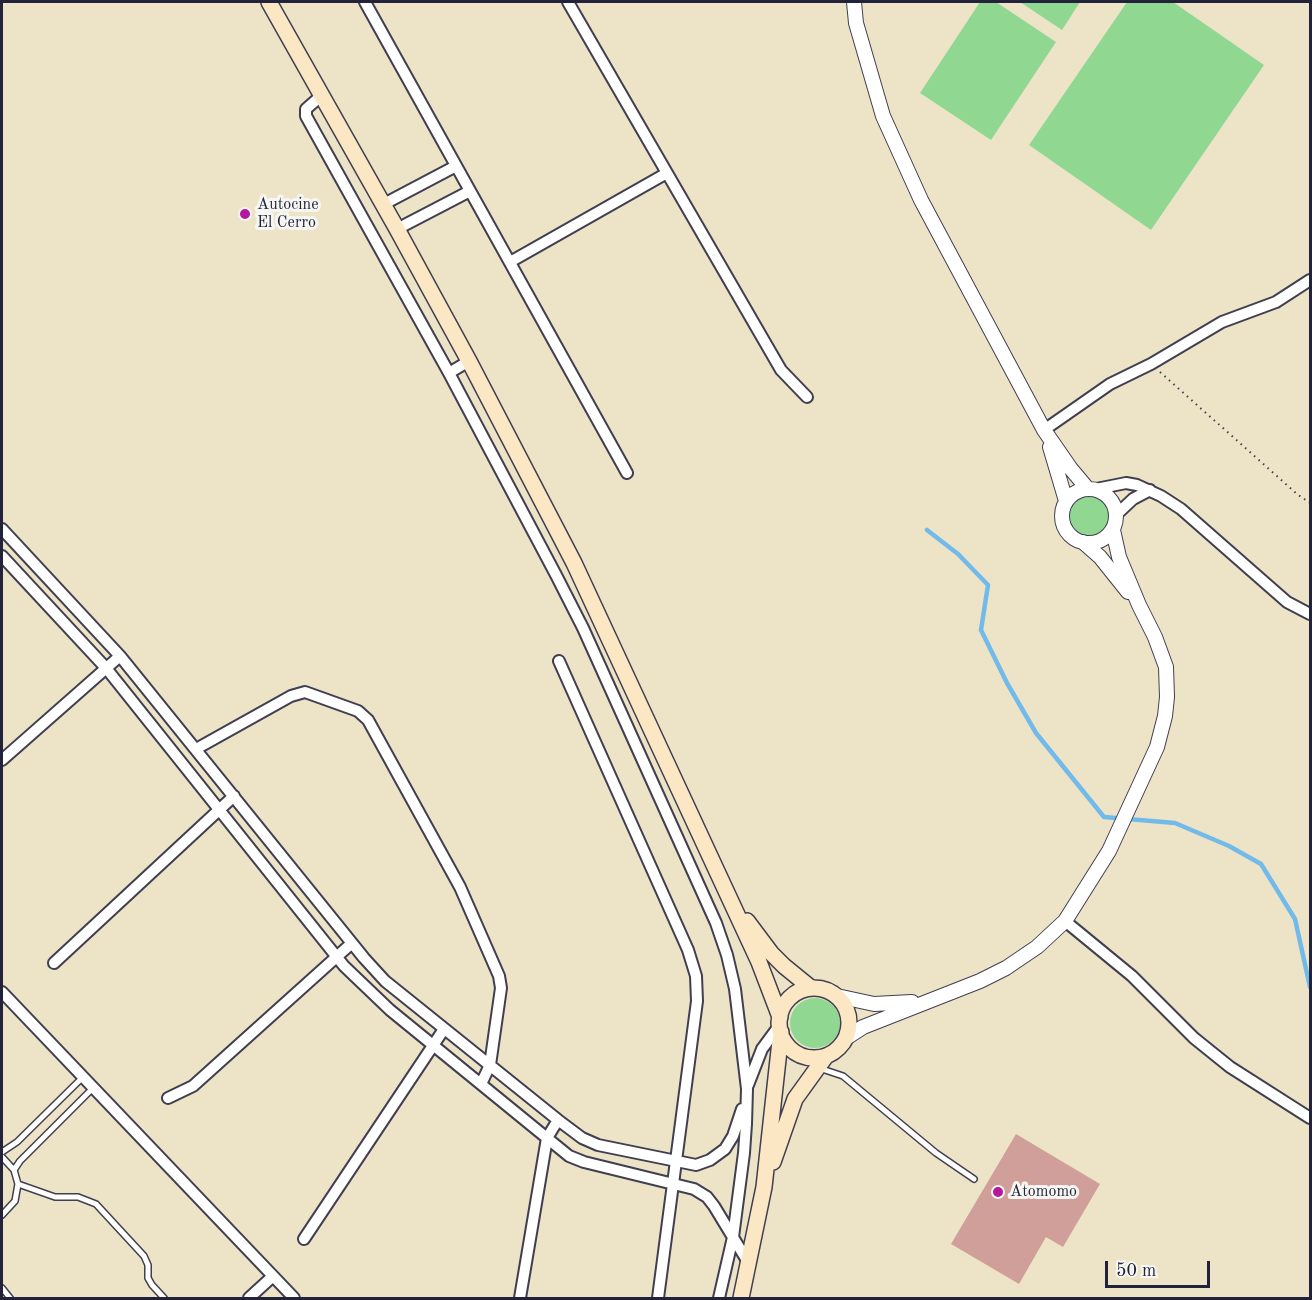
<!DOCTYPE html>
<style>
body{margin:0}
#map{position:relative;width:1312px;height:1300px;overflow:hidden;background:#ede4c8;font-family:"Old Standard TT",serif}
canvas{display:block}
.frame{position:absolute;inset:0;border:3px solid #22223b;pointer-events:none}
.scale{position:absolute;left:1105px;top:1261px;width:105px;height:27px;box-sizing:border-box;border:3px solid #22223b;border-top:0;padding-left:8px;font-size:18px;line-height:21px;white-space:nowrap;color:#22223b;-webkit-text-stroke:4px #f6f6f2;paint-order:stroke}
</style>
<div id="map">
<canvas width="1312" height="1300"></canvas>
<div class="frame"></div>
<div class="scale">50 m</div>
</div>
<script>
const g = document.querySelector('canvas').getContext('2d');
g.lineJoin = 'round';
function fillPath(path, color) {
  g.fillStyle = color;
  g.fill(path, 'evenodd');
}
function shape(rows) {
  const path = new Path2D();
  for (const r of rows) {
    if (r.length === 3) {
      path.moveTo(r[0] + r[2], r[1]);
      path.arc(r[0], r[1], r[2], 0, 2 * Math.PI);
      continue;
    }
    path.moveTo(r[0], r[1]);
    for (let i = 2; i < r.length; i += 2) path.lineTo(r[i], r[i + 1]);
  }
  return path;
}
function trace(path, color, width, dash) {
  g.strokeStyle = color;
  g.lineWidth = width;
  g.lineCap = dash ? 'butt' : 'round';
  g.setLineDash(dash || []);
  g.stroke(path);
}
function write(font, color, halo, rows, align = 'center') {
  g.font = font + ' "Old Standard TT",serif';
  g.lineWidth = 6;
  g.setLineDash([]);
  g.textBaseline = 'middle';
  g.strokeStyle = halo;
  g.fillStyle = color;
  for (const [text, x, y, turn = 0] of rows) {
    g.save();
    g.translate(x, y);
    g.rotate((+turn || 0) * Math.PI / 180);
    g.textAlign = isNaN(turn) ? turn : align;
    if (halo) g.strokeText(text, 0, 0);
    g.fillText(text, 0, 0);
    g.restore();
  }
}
const green = shape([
 [980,2,996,2,1056,42,991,140,920,93],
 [1020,2,1080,2,1062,30],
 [1127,2,1173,2,1264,65,1151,230,1029,145],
 [1089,516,24],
 [815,1023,25]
]);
const stream = shape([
 [927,530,958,554,988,585,981,630,1007,683,1036,733,1104,817,1175,823,1229,846,1261,864,1295,919,1310,987]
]);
const building = shape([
 [1016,1134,1100,1184,1063,1247,1046,1237,1019,1284,951,1244]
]);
const path = shape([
 [1160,372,1297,494,1310,503]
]);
const service = shape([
 [819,1068,843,1076,936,1153,974,1179],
 [2,1152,17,1142,83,1077],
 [2,1157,14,1170,18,1184,15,1201,2,1215],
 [14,1170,20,1161,93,1088],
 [18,1184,55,1197,78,1197,96,1204,144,1256,148,1265,148,1278,152,1285,164,1298],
 [2,1288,10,1298]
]);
const minor = shape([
 [365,2,627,473],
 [568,2,781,370,807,397],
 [322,95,306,109,306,116,449,373,556,575,583,628,716,923,727,955,735,989,747,1089,746,1124,744,1153,733,1237,719,1298],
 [384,204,456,166],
 [397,229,470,191],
 [510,262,667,173],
 [449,373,469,361],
 [1044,430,1110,384,1151,364,1222,322,1276,302,1310,280],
 [1096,489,1126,483,1137,485,1161,496,1181,509,1287,602,1310,614],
 [1117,514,1133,499,1150,490],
 [2,529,120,656,364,958,385,981,558,1120,582,1138,598,1145,696,1165,710,1160,725,1149,733,1136,742,1109],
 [2,556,106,668,344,966,390,1010,569,1156,584,1162,694,1189,707,1197,714,1206,748,1262],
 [559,661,688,950,696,976,697,1001,658,1298],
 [196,749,291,696,305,692,358,711,368,720,460,887,499,976,501,988,490,1065,481,1084],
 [2,760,120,656],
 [1065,921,1132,976,1194,1038,1230,1067,1310,1118],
 [54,963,234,796],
 [2,992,294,1298],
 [748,1085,762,1049,779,1026],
 [168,1098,193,1086,352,943],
 [304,1239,444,1029],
 [249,1298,272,1277],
 [520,1298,547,1138,558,1120]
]);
const tertiary = shape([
 [854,2,856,23,883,116,921,200,1044,430,1071,469,1087,488],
 [1050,447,1066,501],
 [1089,516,27],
 [1083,542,1100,557,1128,592],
 [837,996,874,1004,912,1002],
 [846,1038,863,1027,980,981,1006,968,1037,947,1065,921,1109,851,1157,747,1165,716,1167,697,1166,667,1155,637,1139,605,1119,557,1113,530]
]);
const secondary = shape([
 [269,2,397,229,469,361,574,563,759,962,780,1017],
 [747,921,771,953,784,966,811,988],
 [814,1023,35],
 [773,1162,795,1099,826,1056],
 [741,1298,764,1187,781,1032]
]);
const markers = [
 [245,214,6,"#b5179e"],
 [998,1192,6,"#b5179e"]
];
const poiNames = [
 ["Autocine",257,205],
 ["El Cerro",257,223],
 ["Atomomo",1010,1192]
];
fillPath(green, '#90d791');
trace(stream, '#72baea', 4.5);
fillPath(building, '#d19f99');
trace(service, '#403f50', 8);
trace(minor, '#403f50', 14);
trace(tertiary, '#403f50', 16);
trace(secondary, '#403f50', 18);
trace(path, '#403f50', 2, [1.5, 4.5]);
trace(service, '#fff', 5);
trace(minor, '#fff', 10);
trace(tertiary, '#fff', 14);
trace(secondary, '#fbe7c3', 15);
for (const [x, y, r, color] of markers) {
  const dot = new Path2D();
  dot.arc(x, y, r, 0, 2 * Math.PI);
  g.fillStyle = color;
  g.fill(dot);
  trace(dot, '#f6f6f2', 2);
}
write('16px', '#22223b', '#f6f6f2', poiNames, 'left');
</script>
